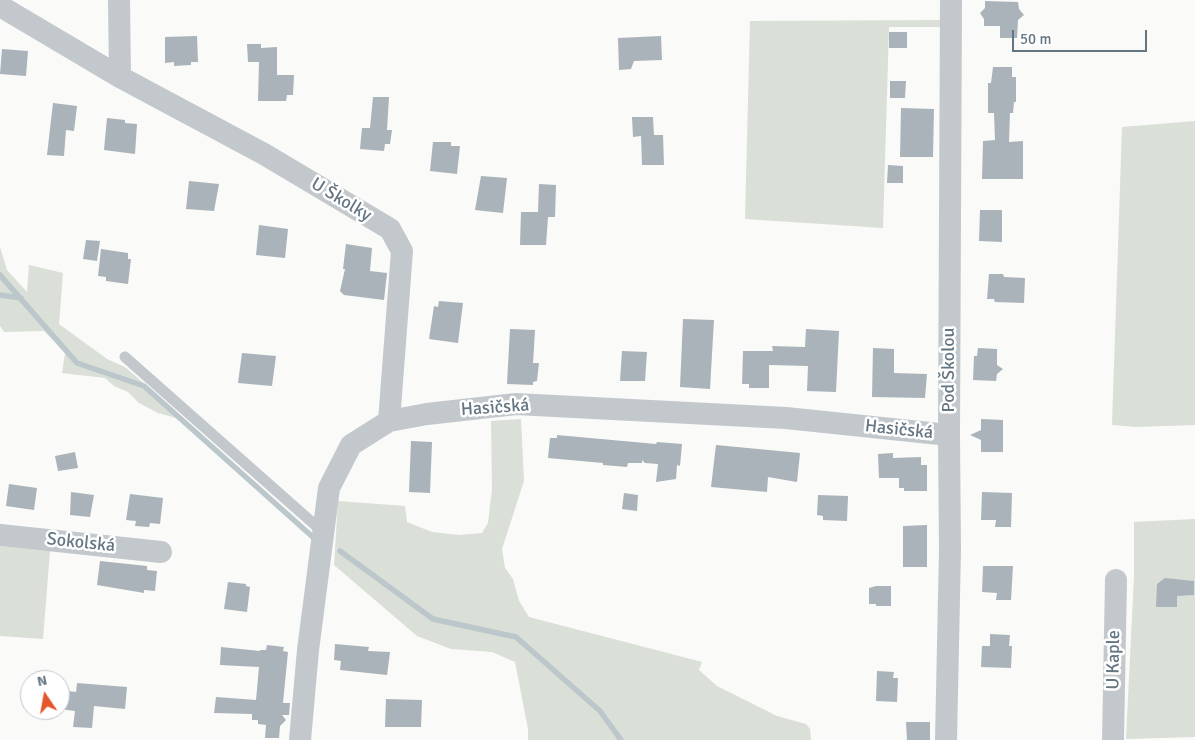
<!DOCTYPE html>
<meta charset="utf-8">
<style>
body{margin:0}
#map{position:relative;width:1195px;height:740px;overflow:hidden;background:#fafaf8;font-family:Signika,sans-serif}
canvas{display:block}
.north{position:absolute;left:20px;top:670px;width:50px;height:50px;box-sizing:border-box;background:#fff;border:1px solid #c1c8cd;border-radius:50%;rotate:348deg;font-size:14px;font-weight:700;line-height:20px;text-align:center;color:#657683}
.north::after{content:'';display:block;margin:auto;width:18px;height:22px;background:#e4572e;clip-path:polygon(50% 0,100% 100%,50% 72%,0 100%)}
.scale{position:absolute;left:1012px;top:30px;width:135px;height:22px;box-sizing:border-box;border:2px solid #657683;border-top:0;padding-left:6px;font-size:15px;line-height:18px;white-space:nowrap;color:#657683;-webkit-text-stroke:4px #fff;paint-order:stroke}
</style>
<div id="map">
<canvas width="1195" height="740"></canvas>
<div class="north">N</div>
<div class="scale">50 m</div>
</div>
<script>
const g = document.querySelector('canvas').getContext('2d');
g.lineJoin = 'round';
function fillPath(path, color) {
  g.fillStyle = color;
  g.fill(path, 'evenodd');
}
function shape(rows) {
  const path = new Path2D();
  for (const r of rows) {
    path.moveTo(r[0], r[1]);
    for (let i = 2; i < r.length; i += 2) path.lineTo(r[i], r[i + 1]);
  }
  return path;
}
function trace(path, color, width, dash) {
  g.strokeStyle = color;
  g.lineWidth = width;
  g.lineCap = dash ? 'butt' : 'round';
  g.setLineDash(dash || []);
  g.stroke(path);
}
function write(font, color, halo, rows, align = 'center') {
  g.font = font + ' Signika,sans-serif';
  g.lineWidth = 5;
  g.setLineDash([]);
  g.textBaseline = 'middle';
  g.strokeStyle = halo;
  g.fillStyle = color;
  for (const [text, x, y, turn = 0] of rows) {
    g.save();
    g.translate(x, y);
    g.rotate((+turn || 0) * Math.PI / 180);
    g.textAlign = isNaN(turn) ? turn : align;
    if (halo) g.strokeText(text, 0, 0);
    g.fillText(text, 0, 0);
    g.restore();
  }
}
const green = shape([
 [945,20,945,27,889,27,883,228,745,219,750,21],
 [1195,121,1195,425,1136,427,1112,425,1122,127],
 [0,247,7,270,27,292,29,265,63,273,59,324,107,359,125,367,176,411,176,418,158,413,139,403,128,392,114,386,105,378,62,373,65,353,44,331,4,332,0,326],
 [521,419,524,481,502,549,505,568,513,579,519,601,529,617,702,662,699,670,717,686,777,716,806,724,810,729,811,740,528,740,528,729,515,662,492,652,451,649,417,636,334,565,338,501,405,506,407,522,432,532,459,535,482,533,488,523,492,489,491,421],
 [1195,519,1195,737,1126,739,1134,576,1134,522],
 [0,546,50,551,43,639,0,636]
]);
const stream = shape([
 [0,275,77,363,144,386,315,539],
 [0,295,21,298],
 [340,551,433,619,516,637,600,711,621,740]
]);
const building = shape([
 [985,1,1018,2,1019,9,1024,15,1018,20,1017,38,1000,38,1000,26,984,26,984,19,980,13,985,8],
 [889,32,907,32,907,48,889,48],
 [197,36,198,62,191,62,191,65,174,66,174,62,165,63,165,37],
 [661,36,662,60,634,61,631,69,619,70,618,38],
 [247,44,261,44,261,48,277,47,277,75,294,75,293,95,287,95,286,101,258,101,259,62,248,62],
 [2,49,28,51,26,76,0,74],
 [993,67,1012,67,1012,77,1016,77,1016,102,1014,102,1013,113,1010,113,1009,142,1023,141,1023,179,982,179,983,141,995,140,994,113,988,113,988,83,991,83],
 [890,81,906,81,905,98,890,98],
 [373,97,389,97,387,130,392,130,390,144,385,144,384,151,360,149,362,128,370,128],
 [53,103,77,106,74,131,66,130,64,156,47,155],
 [901,108,934,109,933,157,900,157],
 [632,117,653,117,654,135,663,135,664,165,642,165,641,136,633,137],
 [107,118,125,120,125,123,137,124,135,154,104,150],
 [433,142,451,142,451,146,460,146,457,174,430,171],
 [888,165,903,166,903,183,887,183],
 [481,176,507,178,503,213,475,210],
 [189,181,219,184,214,211,186,209],
 [539,184,556,185,555,217,548,217,546,245,520,245,521,212,538,212],
 [980,210,1002,210,1002,242,979,241],
 [259,225,288,229,285,258,256,255],
 [86,240,100,241,97,261,83,259],
 [346,244,372,248,370,271,387,273,384,300,344,295,340,291,345,269,343,269],
 [101,249,128,253,128,259,131,259,128,284,106,281,106,277,98,276],
 [989,274,1003,274,1004,277,1025,278,1024,303,995,302,994,299,987,299],
 [439,301,463,303,458,343,429,339,434,306,438,307],
 [683,319,714,320,710,389,680,387],
 [510,329,535,330,533,363,539,363,537,381,533,382,533,385,507,384],
 [806,329,839,331,836,392,807,391,808,366,769,365,769,388,749,388,749,384,742,384,743,351,773,351,772,346,805,347],
 [873,348,894,349,894,373,927,374,925,398,872,397],
 [978,348,997,349,997,365,1003,369,997,374,996,381,973,380,974,356,977,356],
 [622,351,647,352,645,381,620,381],
 [242,353,276,356,272,386,238,383],
 [981,419,1003,420,1003,452,981,452,981,440,970,435,981,430],
 [557,435,656,444,657,442,682,444,680,466,677,465,676,479,656,482,658,464,645,463,642,460,642,463,628,463,627,467,603,465,603,463,548,458,550,438,557,438],
 [411,441,432,442,430,493,409,492],
 [716,445,800,453,797,482,768,477,767,492,711,487],
 [75,452,78,468,58,471,55,456],
 [893,453,893,458,921,457,921,465,927,465,927,491,904,491,904,488,899,488,899,478,879,478,878,454],
 [9,484,37,488,34,510,6,506],
 [71,492,94,495,90,517,70,515],
 [982,492,1012,493,1011,527,995,527,996,520,981,520],
 [624,493,638,495,637,511,622,509],
 [130,494,163,498,160,524,150,523,149,527,135,526,136,521,126,520],
 [818,495,848,496,847,521,823,520,823,516,817,515],
 [927,525,927,567,903,567,903,526],
 [100,561,147,566,147,570,157,571,155,591,144,590,144,593,97,585],
 [983,566,1013,566,1011,600,996,600,997,593,982,592],
 [1165,578,1194,581,1194,595,1177,596,1177,607,1156,607,1157,584],
 [228,582,246,584,246,586,250,587,247,612,224,609],
 [876,586,891,586,891,606,876,606,876,604,869,604,869,588],
 [990,634,1010,635,1009,646,1012,646,1011,668,981,667,982,646,990,646],
 [335,644,369,647,368,651,390,652,387,675,340,670,341,661,334,660],
 [267,645,284,647,283,651,288,652,283,703,290,703,289,715,282,715,286,720,280,726,279,738,265,738,266,725,258,724,258,720,252,720,252,714,214,713,216,697,256,700,259,667,220,665,221,647,260,651,260,650,266,650],
 [877,671,894,672,893,678,898,678,897,702,876,701],
 [77,683,127,687,125,709,94,706,92,728,73,727,75,711,60,709,60,690,76,692],
 [386,699,422,700,421,727,385,727],
 [906,722,930,722,930,740,907,740]
]);
const lane = shape([
 [125,357,323,532]
]);
const street = shape([
 [119,0,120,77,264,154,390,229,402,251,389,421],
 [0,6,120,77],
 [0,535,161,552],
 [300,740,308,650,329,488,351,445,389,421,427,414,516,404,786,418,949,435],
 [946,740,950,550,949,435,951,0],
 [1113,740,1116,580]
]);
const streetNames = [
 ["U Školky",341,200,31],
 ["Pod Školou",949,370,-90],
 ["Hasičská",495,408,-4],
 ["Hasičská",899,430,6],
 ["Sokolská",81,543,6],
 ["U Kaple",1114,660,-89]
];
fillPath(green, '#dadfd7');
trace(stream, '#bbc7cb', 5.5);
fillPath(building, '#aab3b9');
trace(lane, '#c3c8cc', 11);
trace(street, '#c3c8cc', 22);
write('18px', '#657683', '#fff', streetNames);
</script>
